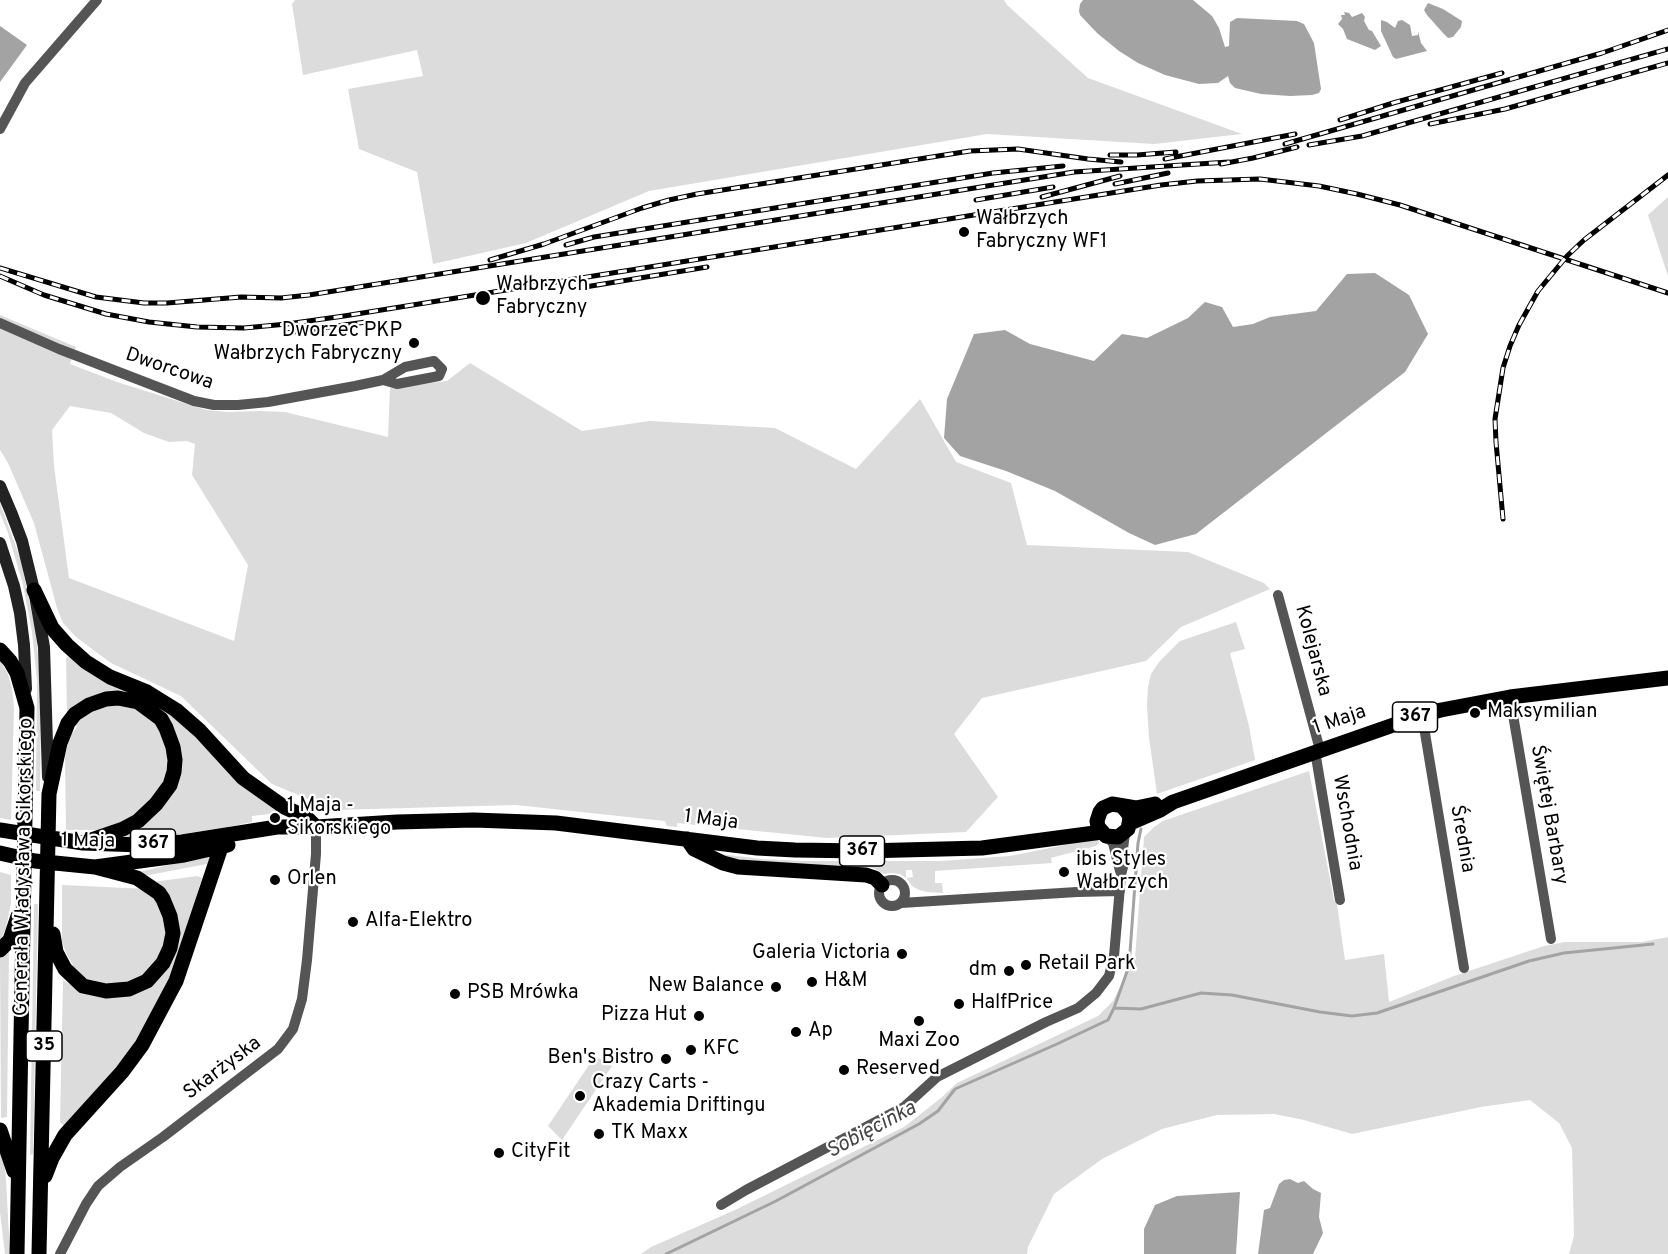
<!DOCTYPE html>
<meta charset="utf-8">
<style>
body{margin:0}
canvas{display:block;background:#fff}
</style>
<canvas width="1668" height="1254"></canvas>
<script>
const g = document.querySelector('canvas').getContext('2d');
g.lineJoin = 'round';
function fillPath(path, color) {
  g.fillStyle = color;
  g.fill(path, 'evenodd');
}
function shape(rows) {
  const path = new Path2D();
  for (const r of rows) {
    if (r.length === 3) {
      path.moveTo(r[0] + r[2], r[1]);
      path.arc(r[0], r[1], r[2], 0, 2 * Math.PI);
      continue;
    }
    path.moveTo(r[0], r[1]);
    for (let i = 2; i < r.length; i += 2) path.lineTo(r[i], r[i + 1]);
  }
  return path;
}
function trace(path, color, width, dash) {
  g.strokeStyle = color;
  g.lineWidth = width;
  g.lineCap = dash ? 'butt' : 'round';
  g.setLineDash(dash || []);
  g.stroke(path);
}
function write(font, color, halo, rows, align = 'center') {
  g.font = font + ' Overpass,sans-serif';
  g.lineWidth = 4.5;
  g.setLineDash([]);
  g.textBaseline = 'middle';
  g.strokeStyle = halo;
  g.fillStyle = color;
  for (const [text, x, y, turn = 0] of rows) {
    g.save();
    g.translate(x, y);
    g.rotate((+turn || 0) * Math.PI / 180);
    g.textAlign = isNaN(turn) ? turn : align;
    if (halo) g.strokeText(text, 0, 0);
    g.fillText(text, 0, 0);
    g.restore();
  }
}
const green = shape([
 [295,0,1004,0,1007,5,1088,78,1242,134,1154,144,987,134,649,191,526,243,433,264,417,172,359,149,348,89,423,76,417,50,303,75,292,4],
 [1668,197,1668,276,1648,215],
 [0,315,76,347,70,364,117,382,206,410,228,412,259,411,285,412,388,437,390,388,447,381,470,363,582,431,649,421,775,428,856,469,920,399,956,462,1011,483,1027,545,1188,552,1264,583,1270,589,1181,627,1146,661,982,698,954,734,998,797,966,832,827,838,677,823,677,827,667,826,665,821,516,805,334,810,272,784,181,696,111,663,76,637,63,623,57,608,34,523,8,463,0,450],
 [70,406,111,413,144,433,169,442,187,441,195,444,192,475,248,565,234,641,69,578,54,466,52,430],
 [0,503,21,561,36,633,41,691,40,791,37,791,36,790,37,680,32,632,23,585,8,533,0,513],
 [1236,622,1245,649,1230,653,1249,726,1255,760,1157,794,1149,738,1147,705,1148,687,1151,674,1159,662,1180,641],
 [0,656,1,662,8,674,12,688,14,708,11,820,0,818],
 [72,656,161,705,287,812,252,816,252,822,223,828,182,834,125,838,124,835,156,812,178,743,129,695,67,715,66,658],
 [108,703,136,708,150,716,162,730,168,753,166,776,158,792,127,822,102,830,66,830,65,757,69,737,77,727,74,723,81,716],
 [1309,771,1334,900,1337,904,1345,960,1384,954,1389,1002,1454,976,1544,946,1565,942,1642,942,1668,937,1668,1254,1569,1254,1574,1236,1572,1148,1559,1123,1530,1100,1481,1107,1352,1134,1304,1120,1274,1114,1217,1115,1162,1129,1102,1159,1054,1194,1028,1247,1027,1254,641,1254,651,1247,735,1210,904,1127,941,1098,957,1083,1098,1016,1113,1001,1135,958,1144,837,1154,827,1163,821],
 [1095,839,1098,839,1099,843,1096,846,1051,858,1052,863,935,871,935,883,942,883,943,893,927,892,919,890,912,886,907,879,907,878,913,877,912,870,906,870,906,878,900,874,892,873,884,874,873,868,864,867,862,869,740,863,720,854,762,859,805,861,941,861,1010,856],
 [211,855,207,864,149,875,143,875,139,872],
 [0,872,11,875,11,903,6,928,0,941],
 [197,876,202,878,171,980,120,1068,67,1129,60,1122,63,980,71,985,131,994,177,944,153,882],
 [62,885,148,889,161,907,167,941,151,972,127,986,91,982,80,976,71,967,73,965,66,953,62,941],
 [34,904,38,904,33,1154,31,1155,30,1154],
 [9,950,7,1117,1,1118,0,957],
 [595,1056,612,1066,562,1140,548,1126],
 [0,1147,4,1161,6,1180,10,1254,5,1254,0,1212]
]);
const water = shape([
 [1083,0,1193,0,1212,16,1219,28,1225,47,1229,46,1230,22,1237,18,1297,21,1304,24,1314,43,1321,89,1319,93,1312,95,1290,96,1261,94,1235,88,1230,83,1228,76,1218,83,1199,84,1165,75,1138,63,1119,51,1097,33,1080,15,1079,11,1080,4],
 [1428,3,1443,9,1462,21,1461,27,1453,37,1448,38,1443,33,1427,15,1424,10],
 [1344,12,1349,13,1352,17,1362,13,1365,17,1364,21,1369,30,1372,31,1381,46,1375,50,1347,39,1343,29,1338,24,1342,19,1341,15,1345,15],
 [1381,20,1387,22,1395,28,1398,21,1402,20,1410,25,1412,36,1418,35,1418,31,1421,43,1427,51,1396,59,1393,57,1381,31],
 [0,26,27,45,0,82],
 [1375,273,1409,295,1428,334,1405,372,1196,534,1155,545,1129,533,1055,491,1006,471,960,456,944,438,947,399,974,334,1005,330,1030,344,1094,361,1122,334,1147,338,1188,318,1205,302,1222,307,1233,327,1253,324,1270,317,1316,311,1347,274],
 [1290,1179,1298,1183,1304,1181,1313,1189,1321,1193,1319,1217,1323,1233,1313,1254,1258,1254,1264,1210,1270,1208,1279,1184,1284,1180],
 [1240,1192,1236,1254,1144,1254,1144,1229,1155,1205,1177,1196]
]);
const stream = shape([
 [1114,1008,1141,1009,1201,993,1232,995,1320,1012,1352,1016,1377,1013,1529,961,1564,953,1653,944],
 [666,1254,776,1201,919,1124,938,1111,955,1089,1057,1044,1108,1020,1114,1008,1129,966,1138,843,1141,829]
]);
const street = shape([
 [0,129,25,83,97,0],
 [0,323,59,349,194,401,214,405,238,405,268,402,355,386,383,380,397,384,439,376,442,369,434,361,405,367,383,380],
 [1278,595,1320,750],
 [1510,697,1551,939],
 [1422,715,1464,968],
 [1315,751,1340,900],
 [1106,836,1113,843,1120,871],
 [892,893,13],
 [901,903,1077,892,1120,891],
 [721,1205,746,1190,904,1107,937,1077,1046,1022,1078,1008,1096,993,1109,976,1114,956,1121,875,1124,863,1123,849,1125,833],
 [60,1254,86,1204,98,1186,120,1167,163,1137,278,1049,293,1029,302,999,307,960,316,854,316,827]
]);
const secondary = shape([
 [0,486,11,512,22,541,34,590,44,647,48,777],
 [0,543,14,586,20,613,24,645,26,689]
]);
const primary = shape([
 [34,590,52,628,67,645,86,662,110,677,147,692,176,710,200,731,243,778,284,807,306,817,316,827],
 [0,650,10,661,17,673,27,708,17,1254],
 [1122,806,1128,813,1130,818,1128,829,1118,837,1106,836,1098,827,1097,821,1100,812,1103,808,1112,804,1136,808,1155,804],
 [1130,823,1160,810,1173,802,1422,715,1441,710,1510,697,1668,678],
 [0,830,83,843,142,845,182,842,277,827,316,827,397,822,474,820,556,823,757,848,795,850,863,851,982,848,1102,832],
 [687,839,694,849,723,863,738,867,866,875,875,878,882,885],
 [0,853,35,861,95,867,184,855,228,845],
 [53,934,56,952,65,969,83,986,106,991,129,989,147,981,163,963,170,948,173,933,170,916,163,899,159,893,137,878,95,867],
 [0,950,10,940,18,916],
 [0,1130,14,1171],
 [45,1176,52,1158,65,1135,122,1072,142,1045,176,981,221,847],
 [39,1254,49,794,60,743,68,723,75,714,89,705,106,699,118,698,138,702,161,719,166,728,173,747,175,760,174,772,170,785,156,804,138,821,123,829,91,840]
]);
const rail = shape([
 [1340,120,1393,103,1502,73],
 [1430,124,1505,109,1668,63],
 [1285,144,1602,53,1668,30],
 [1309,145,1362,136,1668,49],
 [1110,155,1137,155,1176,152],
 [1165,159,1295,134],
 [1221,164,1253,158,1297,147],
 [1115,184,1168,173],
 [1042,197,1120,176],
 [976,200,1053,187],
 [566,245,594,237,993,173,1063,166],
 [490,260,544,244,642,208,669,200,697,194,970,151,1018,149,1088,159,1121,162],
 [0,268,96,297,144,303,167,303,241,297,281,298,309,295,1074,172,1229,162],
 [0,276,44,295,106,314,149,322,197,327,244,328,287,324,344,316,1161,185,1197,181,1260,179,1319,186,1357,194,1400,205,1668,293],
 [579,288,707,267],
 [286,333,366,322],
 [1503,519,1496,442,1495,419,1503,368,1510,346,1519,325,1538,291,1567,256,1584,240,1668,175]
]);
const markers = [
 [964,232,6,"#000"],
 [483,298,8,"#000"],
 [414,343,6,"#000"],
 [1475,713,6,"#000"],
 [275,818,6,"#000"],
 [1064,872,6,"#000"],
 [275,880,6,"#000"],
 [353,922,6,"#000"],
 [902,954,6,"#000"],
 [1026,965,6,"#000"],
 [1009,971,6,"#000"],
 [812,982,6,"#000"],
 [776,987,6,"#000"],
 [455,994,6,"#000"],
 [959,1004,6,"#000"],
 [699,1016,6,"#000"],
 [919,1021,6,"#000"],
 [796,1032,6,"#000"],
 [691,1050,6,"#000"],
 [666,1059,6,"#000"],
 [844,1070,6,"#000"],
 [580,1096,6,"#000"],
 [599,1134,6,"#000"],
 [499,1153,6,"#000"]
];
const shields = [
 [1415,717,45],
 [153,844,45],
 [862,851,45],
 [44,1046,36]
];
const shieldNames = [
 ["367",1415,717],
 ["367",153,844],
 ["367",862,851],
 ["35",44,1046]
];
const poiNames = [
 ["Wałbrzych",976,220],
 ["Fabryczny WF1",976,243],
 ["Wałbrzych",496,286],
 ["Fabryczny",496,309],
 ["Dworzec PKP",402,332,"right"],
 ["Wałbrzych Fabryczny",402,355,"right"],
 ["Maksymilian",1487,713],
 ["1 Maja -",287,807],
 ["Sikorskiego",287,830],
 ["ibis Styles",1076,861],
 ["Wałbrzych",1076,884],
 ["Orlen",287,880],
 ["Alfa-Elektro",365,922],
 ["Galeria Victoria",890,954,"right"],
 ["Retail Park",1038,965],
 ["dm",997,971,"right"],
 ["H&M",824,982],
 ["New Balance",764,987,"right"],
 ["PSB Mrówka",467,994],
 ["HalfPrice",971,1004],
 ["Pizza Hut",687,1016,"right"],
 ["Ap",808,1032],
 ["Maxi Zoo",919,1042,"center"],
 ["KFC",703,1050],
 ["Ben's Bistro",654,1059,"right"],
 ["Reserved",856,1070],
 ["Crazy Carts -",592,1084],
 ["Akademia Driftingu",592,1107],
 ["TK Maxx",611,1134],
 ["CityFit",511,1153]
];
const streetNames = [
 ["Dworcowa",169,370,19],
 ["Kolejarska",1312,651,75],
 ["1 Maja",1340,721,-19],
 ["Świętej Barbary",1548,815,80],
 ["1 Maja",711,821,7],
 ["Wschodnia",1346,823,80],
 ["Średnia",1461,839,80],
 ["1 Maja",88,842,1],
 ["Generała Władysława Sikorskiego",25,867,-89],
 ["Skarżyska",223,1069,-37]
];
const waterNames = [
 ["Sobięcinka",872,1131,-28]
];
fillPath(green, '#dcdcdc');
fillPath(water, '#a3a3a3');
trace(stream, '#a3a3a3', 3);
trace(street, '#555', 10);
trace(secondary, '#222', 12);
trace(primary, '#000', 15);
trace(rail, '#000', 5);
trace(rail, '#fff', 3, [9]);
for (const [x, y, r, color] of markers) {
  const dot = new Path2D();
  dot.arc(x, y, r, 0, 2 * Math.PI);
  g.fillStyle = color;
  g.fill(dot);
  trace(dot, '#fff', 2);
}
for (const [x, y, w] of shields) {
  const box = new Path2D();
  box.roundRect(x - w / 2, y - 15, w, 30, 4.5);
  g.fillStyle = '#fff';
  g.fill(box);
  trace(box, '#000', 1.5);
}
write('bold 18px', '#000', null, shieldNames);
write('20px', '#000', '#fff', poiNames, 'left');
write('20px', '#000', '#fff', streetNames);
write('italic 21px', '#444', '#fff', waterNames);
</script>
